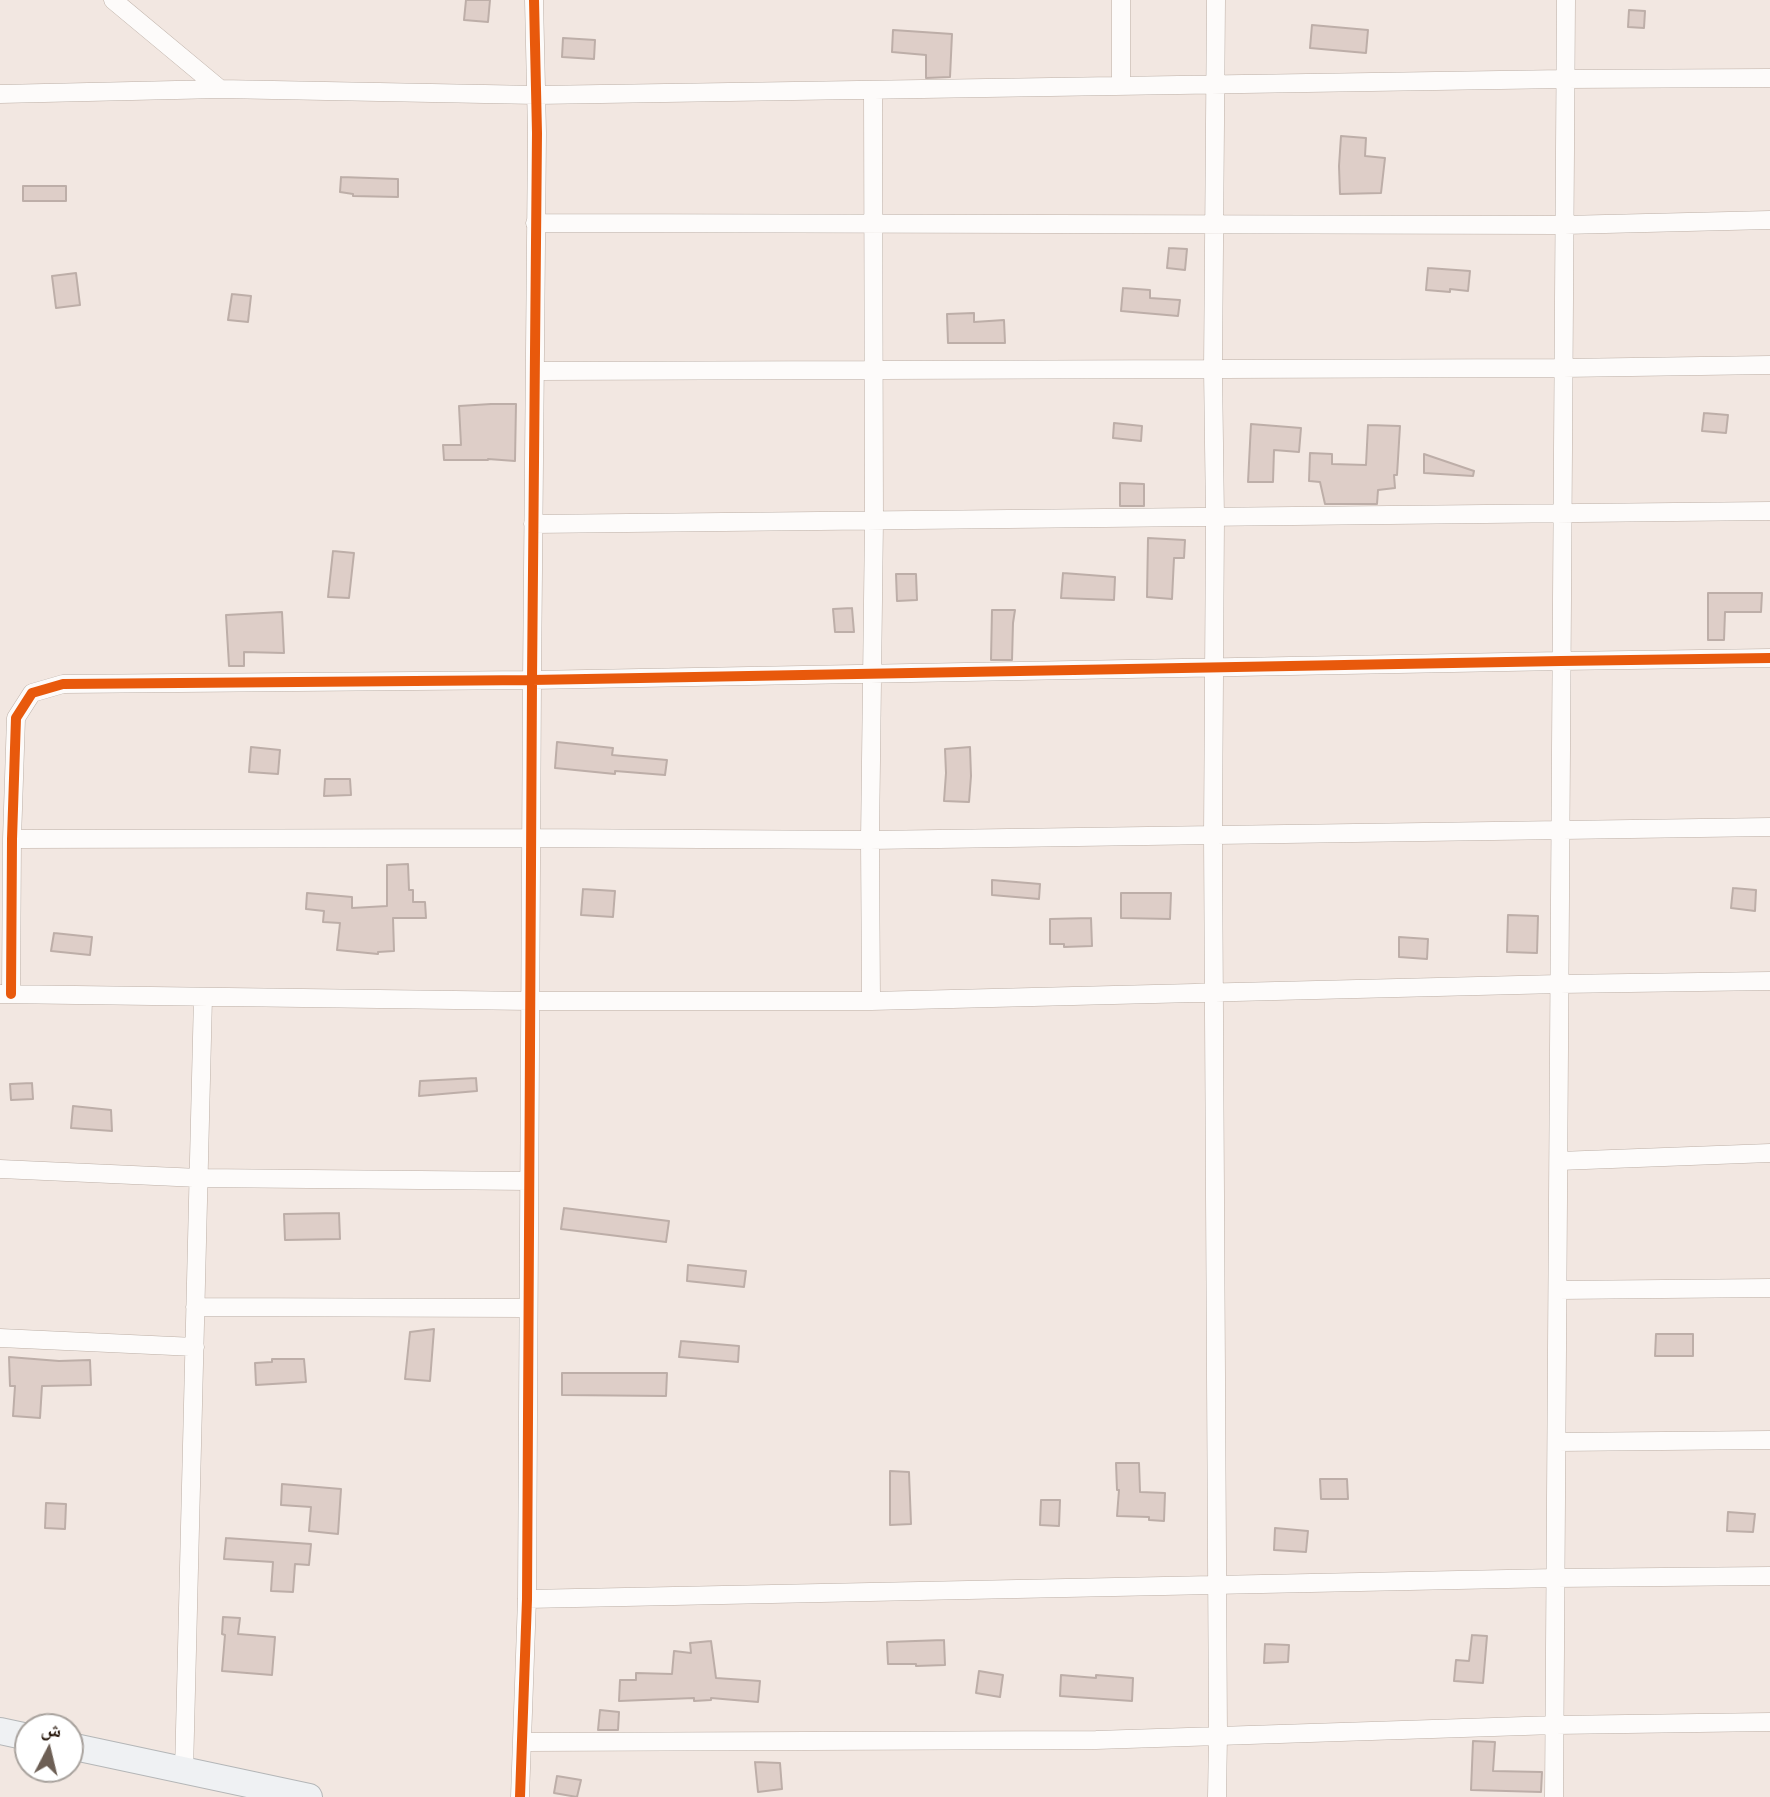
<!DOCTYPE html>
<meta charset="utf-8">
<style>
body{margin:0}
#map{position:relative;width:1770px;height:1797px;overflow:hidden;background:#f2e7e1;font-family:Barlow,"Noto Naskh Arabic",sans-serif}
canvas{display:block}
.north{position:absolute;left:14px;top:1713px;width:70px;height:70px;box-sizing:border-box;background:#fff;border:2px solid #a8a29d;border-radius:50%;rotate:7deg;font-size:19px;font-weight:700;line-height:28px;text-align:center;color:#26160a}
.north::after{content:'';display:block;margin:auto;width:24px;height:32px;background:#6d5f55;clip-path:polygon(50% 0,100% 100%,50% 72%,0 100%)}
</style>
<div id="map">
<canvas width="1770" height="1797"></canvas>
<div class="north">ش</div>
</div>
<script>
const g = document.querySelector('canvas').getContext('2d');
g.lineJoin = 'round';
function fillPath(path, color) {
  g.fillStyle = color;
  g.fill(path, 'evenodd');
}
function shape(rows) {
  const path = new Path2D();
  for (const r of rows) {
    path.moveTo(r[0], r[1]);
    for (let i = 2; i < r.length; i += 2) path.lineTo(r[i], r[i + 1]);
  }
  return path;
}
function trace(path, color, width, dash) {
  g.strokeStyle = color;
  g.lineWidth = width;
  g.lineCap = dash ? 'butt' : 'round';
  g.setLineDash(dash || []);
  g.stroke(path);
}
const building = shape([
 [466,0,490,0,488,22,464,20,466,0],
 [1629,10,1645,11,1644,28,1628,27,1629,10],
 [1312,25,1368,30,1366,53,1310,48,1312,25],
 [893,30,952,34,950,77,926,78,926,55,892,52,893,30],
 [563,38,595,40,594,59,562,57,563,38],
 [1341,136,1366,138,1365,156,1385,158,1381,193,1340,194,1339,166,1341,136],
 [341,177,398,179,398,197,353,196,353,194,340,192,341,177],
 [23,186,66,186,66,201,23,201,23,186],
 [1169,248,1187,249,1185,270,1167,268,1169,248],
 [1428,268,1470,271,1468,291,1450,289,1450,292,1426,290,1428,268],
 [76,273,80,305,56,308,52,276,76,273],
 [1123,288,1150,290,1150,298,1180,300,1178,316,1121,311,1123,288],
 [232,294,251,296,248,322,228,320,232,294],
 [974,313,974,322,1004,320,1005,343,948,343,947,314,974,313],
 [491,404,516,404,515,461,488,459,488,460,444,460,443,445,461,445,459,406,491,404],
 [1704,413,1728,415,1726,433,1702,431,1704,413],
 [1114,423,1142,426,1141,441,1113,438,1114,423],
 [1251,424,1301,428,1299,452,1274,450,1273,482,1248,482,1251,424],
 [1368,425,1400,426,1397,475,1394,475,1395,488,1378,490,1377,504,1325,504,1320,482,1309,481,1310,453,1332,454,1332,464,1366,465,1368,425],
 [1424,454,1474,471,1473,476,1424,473,1424,454],
 [1120,483,1144,484,1144,506,1120,506,1120,483],
 [1148,538,1185,540,1184,558,1174,558,1172,599,1147,597,1148,538],
 [333,551,354,553,349,598,328,597,333,551],
 [1063,573,1115,577,1114,600,1061,598,1063,573],
 [896,574,916,574,917,600,897,601,896,574],
 [1708,593,1762,593,1761,612,1725,612,1724,640,1708,640,1708,593],
 [852,608,854,632,835,632,833,609,852,608],
 [992,610,1015,610,1013,623,1012,660,991,660,992,610],
 [282,612,284,653,244,652,244,666,229,666,226,615,282,612],
 [557,742,613,748,612,755,667,760,665,775,615,771,615,774,555,768,557,742],
 [251,747,280,750,278,774,249,772,251,747],
 [970,747,971,776,969,802,944,801,946,773,945,749,970,747],
 [325,779,350,779,351,795,324,796,325,779],
 [408,864,409,890,413,890,413,902,425,902,426,918,393,918,394,951,378,952,378,954,337,950,340,923,323,922,324,911,306,909,307,893,352,897,352,908,387,906,387,865,408,864],
 [992,880,1040,884,1039,899,992,895,992,880],
 [1733,888,1756,890,1755,911,1731,908,1733,888],
 [583,889,615,891,613,917,581,915,583,889],
 [1121,893,1171,893,1170,919,1121,918,1121,893],
 [1508,915,1538,916,1537,953,1507,952,1508,915],
 [1091,918,1092,946,1064,947,1064,944,1050,944,1050,919,1091,918],
 [54,933,92,937,90,955,51,951,54,933],
 [1399,937,1428,939,1427,959,1399,957,1399,937],
 [476,1078,477,1091,419,1096,420,1081,476,1078],
 [32,1083,33,1099,11,1100,10,1084,32,1083],
 [73,1106,111,1110,112,1131,71,1128,73,1106],
 [564,1208,669,1221,666,1242,561,1229,564,1208],
 [339,1213,340,1239,285,1240,284,1214,339,1213],
 [688,1265,746,1271,744,1287,687,1281,688,1265],
 [434,1329,430,1381,405,1379,410,1332,434,1329],
 [1656,1334,1693,1334,1693,1356,1655,1356,1656,1334],
 [681,1341,739,1346,738,1362,679,1357,681,1341],
 [9,1357,59,1361,90,1360,91,1385,42,1386,40,1418,13,1416,15,1386,10,1386,9,1357],
 [272,1359,304,1359,306,1382,256,1385,255,1363,272,1362,272,1359],
 [562,1373,667,1373,666,1396,562,1395,562,1373],
 [1116,1463,1139,1463,1140,1492,1165,1493,1164,1521,1149,1520,1149,1517,1117,1516,1119,1490,1117,1490,1116,1463],
 [890,1471,909,1472,911,1524,890,1525,890,1471],
 [1320,1479,1347,1479,1348,1499,1321,1499,1320,1479],
 [282,1484,341,1489,338,1534,309,1531,311,1507,281,1505,282,1484],
 [1041,1500,1060,1500,1059,1526,1040,1525,1041,1500],
 [46,1503,66,1504,65,1529,45,1528,46,1503],
 [1728,1512,1755,1514,1753,1532,1727,1531,1728,1512],
 [1275,1528,1308,1531,1306,1552,1274,1550,1275,1528],
 [226,1538,311,1544,309,1565,295,1564,293,1592,271,1591,273,1562,224,1559,226,1538],
 [223,1617,240,1618,238,1634,275,1637,272,1675,222,1671,225,1635,222,1634,223,1617],
 [1472,1635,1487,1636,1483,1683,1454,1681,1456,1660,1469,1661,1472,1635],
 [944,1640,945,1665,916,1666,916,1664,888,1664,887,1642,944,1640],
 [711,1641,716,1678,760,1681,758,1702,711,1698,711,1700,694,1701,694,1698,619,1701,620,1680,636,1680,636,1673,672,1674,674,1651,691,1653,690,1643,711,1641],
 [1265,1644,1289,1645,1288,1662,1264,1663,1265,1644],
 [979,1671,1003,1675,1000,1697,976,1693,979,1671],
 [1061,1675,1096,1678,1096,1675,1133,1678,1132,1701,1060,1696,1061,1675],
 [600,1710,619,1712,618,1730,598,1730,600,1710],
 [1473,1741,1495,1742,1493,1771,1542,1772,1541,1792,1471,1790,1473,1741],
 [755,1762,780,1763,782,1789,758,1792,755,1762],
 [557,1776,581,1780,577,1797,554,1793,557,1776]
]);
const street = shape([
 [113,0,220,89],
 [1121,0,1121,86],
 [1216,0,1213,369,1215,518,1213,835,1218,1736,1217,1797],
 [0,94,220,89,537,95,1564,79,1770,78],
 [535,223,1564,225,1770,220],
 [535,371,1563,368,1770,365],
 [533,524,1770,511],
 [12,839,531,838,870,840,1770,827],
 [0,994,530,1001,871,1001,1559,984,1770,981],
 [11,994,12,839,16,718,32,693,63,684,532,680,1561,661,1770,658],
 [871,1001,870,840,874,521,873,90],
 [1559,1161,1770,1153],
 [0,1169,199,1178,529,1181],
 [1558,1290,1770,1288],
 [195,1307,528,1308],
 [0,1338,195,1347],
 [1557,1442,1770,1440],
 [527,1599,1556,1578,1770,1576],
 [523,1742,1096,1740,1555,1725,1770,1722],
 [184,1771,203,997],
 [520,1797,527,1599,532,680,537,133,534,0],
 [1554,1797,1566,0]
]);
const primary = shape([
 [0,1731,28,1737],
 [70,1746,309,1797]
]);
const cycleway = shape([
 [11,994,12,839,16,718,32,693,63,684,532,680,1561,661,1770,658],
 [520,1797,527,1599,532,680,537,133,534,0]
]);
fillPath(building, '#decec8');
trace(building, '#bdaea8', 2);
trace(street, '#bcafa6', 19);
trace(primary, '#b4b6b7', 28);
trace(street, '#fdfbfa', 18);
trace(primary, '#eff1f3', 26);
trace(cycleway, '#e8590c', 10);
</script>
